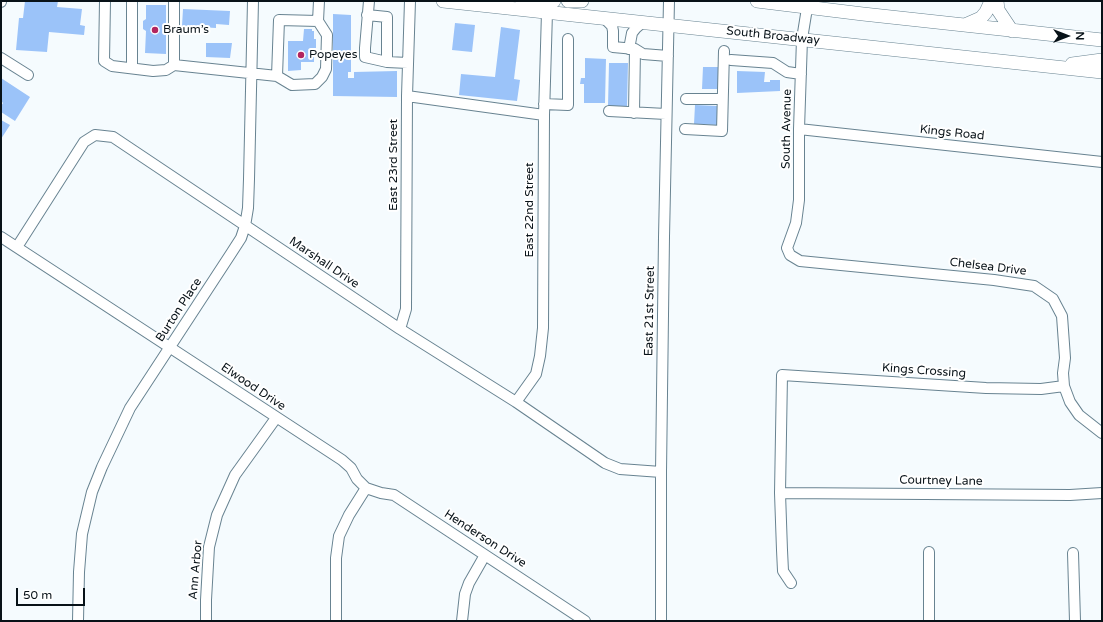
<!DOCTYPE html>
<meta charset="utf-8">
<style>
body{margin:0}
#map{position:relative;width:1103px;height:622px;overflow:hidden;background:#f5fbfe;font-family:"Varela Round",sans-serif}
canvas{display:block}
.frame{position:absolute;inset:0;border:2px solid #081218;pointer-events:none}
.north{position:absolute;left:1047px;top:16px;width:40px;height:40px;-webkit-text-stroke:3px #fff;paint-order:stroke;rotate:90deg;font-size:11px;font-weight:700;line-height:16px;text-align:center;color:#081218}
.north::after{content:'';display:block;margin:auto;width:14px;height:18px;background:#081218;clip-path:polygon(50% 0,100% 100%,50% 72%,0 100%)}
.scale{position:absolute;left:16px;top:588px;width:69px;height:18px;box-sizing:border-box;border:2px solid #081218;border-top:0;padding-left:5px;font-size:12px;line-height:14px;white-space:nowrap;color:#081218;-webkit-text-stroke:3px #fff;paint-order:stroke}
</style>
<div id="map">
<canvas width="1103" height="622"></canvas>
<div class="frame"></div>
<div class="north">N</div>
<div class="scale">50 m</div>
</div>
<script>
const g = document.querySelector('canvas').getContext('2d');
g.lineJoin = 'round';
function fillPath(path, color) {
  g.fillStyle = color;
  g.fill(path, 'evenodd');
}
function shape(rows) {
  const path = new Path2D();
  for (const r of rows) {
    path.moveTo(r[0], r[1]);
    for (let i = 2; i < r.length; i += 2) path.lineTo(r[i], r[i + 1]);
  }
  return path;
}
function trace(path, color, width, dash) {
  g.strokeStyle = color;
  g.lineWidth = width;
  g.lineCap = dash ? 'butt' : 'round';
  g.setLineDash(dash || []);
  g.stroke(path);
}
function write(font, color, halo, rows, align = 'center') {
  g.font = font + ' "Varela Round",sans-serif';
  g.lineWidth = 4;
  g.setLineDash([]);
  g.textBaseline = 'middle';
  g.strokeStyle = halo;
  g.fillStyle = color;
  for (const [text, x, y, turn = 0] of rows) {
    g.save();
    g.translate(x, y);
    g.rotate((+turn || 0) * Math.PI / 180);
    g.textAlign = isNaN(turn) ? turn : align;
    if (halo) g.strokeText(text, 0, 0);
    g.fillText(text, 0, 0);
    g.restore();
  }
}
const building = shape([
 [25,1,58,1,57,7,82,9,80,25,85,26,84,35,49,32,47,52,16,50,19,18,23,18],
 [146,5,166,5,166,54,145,53,146,31,143,29,143,21,146,19],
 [183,9,230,11,229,25,216,24,216,28,182,26],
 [333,14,351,15,351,72,348,72,348,78,354,78,354,72,397,71,397,97,333,96],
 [455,23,475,25,472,52,452,50],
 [501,27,520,30,514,79,520,80,517,101,459,95,461,74,495,77],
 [304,29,312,29,312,31,314,31,314,39,316,39,316,48,314,48,314,62,301,62,301,70,288,71,288,41,303,41],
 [206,43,232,43,230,58,206,57],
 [585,58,606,59,605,103,584,103,584,84,580,84,581,78,585,78],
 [609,63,628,63,627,106,608,106],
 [703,67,718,67,718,80,719,80,719,84,718,84,718,89,702,89],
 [737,71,765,72,764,82,770,82,770,80,780,80,780,91,737,93],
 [1,78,30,97,15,121,1,112,1,106,3,103,1,101],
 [695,105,718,106,717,125,694,124],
 [1,120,10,125,1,139]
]);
const minor = shape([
 [105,1,104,61,112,66,153,71,166,70,174,65,277,76,279,20,318,21,319,1],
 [174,1,174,65],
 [369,1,365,48,365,57,387,62,408,63],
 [1,2,1,1],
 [808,2,802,39,799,129,799,200,796,223,787,248,790,255,800,261,994,280,1034,286,1053,299,1062,316,1065,358,1063,373,1064,386,1070,402,1079,415,1102,433],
 [367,15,387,17,387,62],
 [604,18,612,26,613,31,613,47,635,49,643,54,668,56],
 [629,49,632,33,636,28,643,22],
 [1,58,28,75],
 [731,60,773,63,787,72,801,74],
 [132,68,132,1],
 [277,76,292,85,315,84,322,77,326,69,327,35,318,21],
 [407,96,544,115],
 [686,99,722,99],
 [544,104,568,105,568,39],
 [609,111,666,114],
 [634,113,635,49],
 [685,129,722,131,724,51],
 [799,129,1102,162],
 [1,237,342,460,351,468,357,479,366,488,381,493,394,495,585,621],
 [17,247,84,142,95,135,113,137,400,329,516,402,605,463,620,469,661,472],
 [400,329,406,309,407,96,410,1],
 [516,402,536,374,540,356,543,328,544,115,547,12],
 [780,493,1070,495,1102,493],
 [929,552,929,621],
 [1073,553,1075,621],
 [791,583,783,571,782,550,780,493,782,375,986,388,1041,389,1064,386],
 [78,621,79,572,82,534,92,492,102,467,130,408,232,252,241,238,245,226,248,208,249,179,253,1],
 [206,621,206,600,209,547,217,515,235,475,276,418],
 [336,621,336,558,339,536,349,515,366,488],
 [462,621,465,594,469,583,485,555],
 [661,621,661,472,664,237,669,1]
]);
const major = shape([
 [443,1,1102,72],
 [568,1,582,1],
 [757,1,863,14,1102,40],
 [997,1,998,10,1012,31],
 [522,4,554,1],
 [965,25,981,18,986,12,991,1],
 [1072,64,1102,60]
]);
const markers = [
 [155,30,4,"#b2255f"],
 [301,55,4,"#b2255f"]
];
const poiNames = [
 ["Braum’s",163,30],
 ["Popeyes",309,55]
];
const streetNames = [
 ["South Broadway",773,36,6],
 ["South Avenue",787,129,-89],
 ["Kings Road",952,133,6],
 ["East 23rd Street",394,165,-90],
 ["East 22nd Street",530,210,-90],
 ["Marshall Drive",324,263,34],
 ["Chelsea Drive",988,267,7],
 ["Burton Place",179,310,-57],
 ["East 21st Street",650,311,-89],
 ["Kings Crossing",924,371,4],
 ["Elwood Drive",253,387,34],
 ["Courtney Lane",941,481,1],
 ["Henderson Drive",485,539,33],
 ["Ann Arbor",196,570,-85]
];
fillPath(building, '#9bc3f9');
trace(minor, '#688391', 12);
trace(major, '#688391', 14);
trace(minor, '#fff', 10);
trace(major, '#fff', 13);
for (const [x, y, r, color] of markers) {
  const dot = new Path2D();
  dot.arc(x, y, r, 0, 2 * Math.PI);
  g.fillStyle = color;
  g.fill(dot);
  trace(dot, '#fff', 1.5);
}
write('12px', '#081218', '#fff', poiNames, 'left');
write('12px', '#081218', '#fff', streetNames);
</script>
